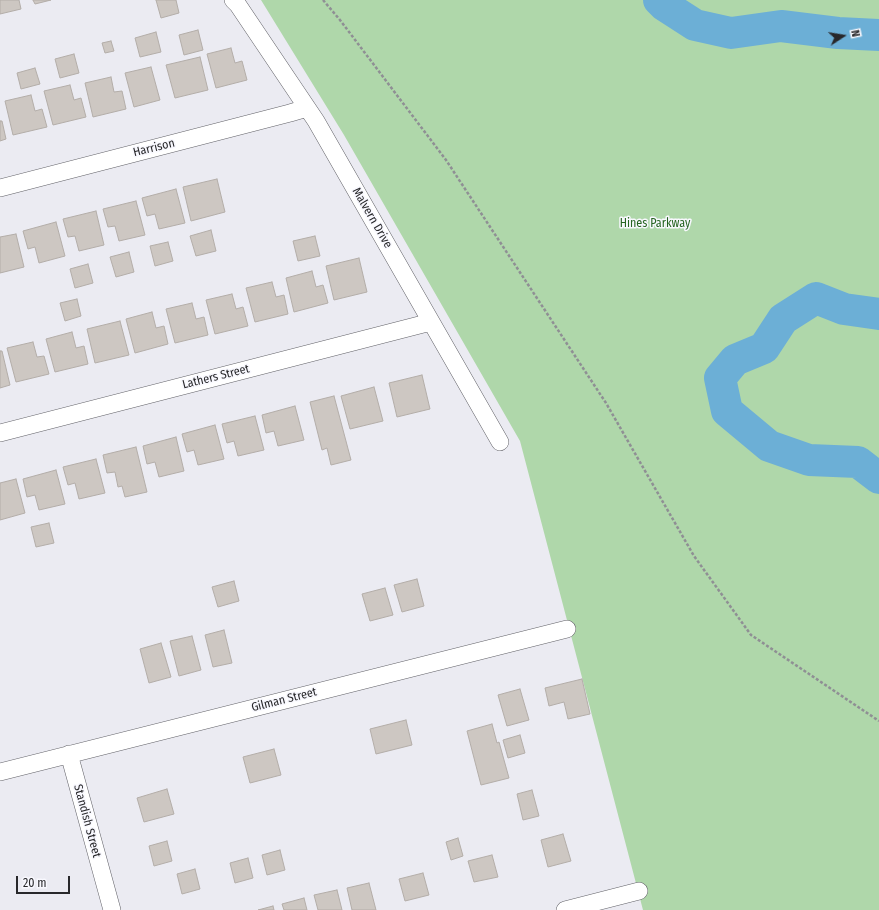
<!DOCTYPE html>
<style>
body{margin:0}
#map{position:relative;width:879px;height:910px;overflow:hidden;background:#ebebf2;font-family:"Fira Sans Condensed",sans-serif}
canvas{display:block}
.north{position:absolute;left:823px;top:16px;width:40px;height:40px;-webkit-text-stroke:3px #f8f8fe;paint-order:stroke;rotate:78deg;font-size:11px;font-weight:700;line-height:16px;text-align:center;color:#28282b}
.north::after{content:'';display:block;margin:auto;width:14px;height:18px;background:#28282b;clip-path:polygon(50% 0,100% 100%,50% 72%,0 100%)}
.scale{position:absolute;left:16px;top:876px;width:54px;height:18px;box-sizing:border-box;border:2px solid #28282b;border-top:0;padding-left:5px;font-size:12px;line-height:14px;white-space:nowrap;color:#28282b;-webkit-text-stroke:3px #f8f8fe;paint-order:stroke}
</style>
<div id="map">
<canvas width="879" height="910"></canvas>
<div class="north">N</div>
<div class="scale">20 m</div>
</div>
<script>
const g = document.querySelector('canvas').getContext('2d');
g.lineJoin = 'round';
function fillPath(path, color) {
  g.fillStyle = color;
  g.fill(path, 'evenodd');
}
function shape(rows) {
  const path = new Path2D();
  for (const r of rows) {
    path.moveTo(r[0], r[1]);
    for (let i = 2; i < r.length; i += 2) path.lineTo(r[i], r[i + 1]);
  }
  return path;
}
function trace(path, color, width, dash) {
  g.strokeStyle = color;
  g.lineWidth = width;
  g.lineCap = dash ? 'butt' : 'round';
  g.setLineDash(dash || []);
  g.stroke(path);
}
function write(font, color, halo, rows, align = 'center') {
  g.font = font + ' "Fira Sans Condensed",sans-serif';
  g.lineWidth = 3;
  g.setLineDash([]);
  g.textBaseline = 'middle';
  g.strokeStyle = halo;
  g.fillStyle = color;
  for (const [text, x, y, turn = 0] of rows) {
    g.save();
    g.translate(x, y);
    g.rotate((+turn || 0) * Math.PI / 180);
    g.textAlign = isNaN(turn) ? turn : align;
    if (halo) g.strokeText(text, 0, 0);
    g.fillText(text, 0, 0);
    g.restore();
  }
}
const green = shape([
 [261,0,879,0,879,910,643,910,520,441,344,135]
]);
const river = shape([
 [659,0,664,5,695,25,731,33,781,26,838,33,879,35],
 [879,314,844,309,816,298,783,319,764,348,735,360,720,378,727,411,769,446,809,460,858,462,879,478]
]);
const building = shape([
 [0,0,19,0,21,9,0,14,0,0],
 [33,0,51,0,35,4,33,0],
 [156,0,176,0,179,13,161,18,156,0],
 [198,30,203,50,184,55,179,35,198,30],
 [156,32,161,52,140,57,135,38,156,32],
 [111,41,114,51,105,53,102,43,111,41],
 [231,48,235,63,242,61,247,80,216,88,207,54,231,48],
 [74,54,79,73,60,78,55,59,74,54],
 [200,57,208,90,175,98,166,65,200,57],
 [151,67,160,100,134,107,125,73,151,67],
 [35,68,40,84,21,89,17,73,35,68],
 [111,77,114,92,122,91,126,109,93,117,85,83,111,77],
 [70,85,74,100,81,98,86,117,53,125,44,91,70,85],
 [31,95,35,111,42,109,47,127,13,135,5,101,31,95],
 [0,121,2,121,6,139,0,141,0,121],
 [217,179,225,212,191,221,183,187,217,179],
 [176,189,185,223,159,229,155,214,147,216,142,198,176,189],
 [136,201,145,235,119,241,115,226,108,227,103,209,136,201],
 [96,211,104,245,79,251,75,236,68,237,63,219,96,211],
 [56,222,65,256,39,263,35,247,28,249,23,231,56,222],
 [211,230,216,251,196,256,190,236,211,230],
 [16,234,24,267,0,273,0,237,16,234],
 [315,236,320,256,298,261,293,241,315,236],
 [168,242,173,261,155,266,150,246,168,242],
 [129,252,134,272,116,277,110,257,129,252],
 [359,258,367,292,334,300,326,266,359,258],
 [88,264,93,283,75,288,70,269,88,264],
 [312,271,316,287,323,285,328,303,294,312,286,278,312,271],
 [272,282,276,297,284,295,288,314,255,322,246,288,272,282],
 [232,294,236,309,243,307,248,326,215,334,206,300,232,294],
 [77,299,81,316,65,321,60,303,77,299],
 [192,303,196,319,204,317,208,335,175,343,166,309,192,303],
 [152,312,156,328,164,326,168,344,135,353,126,319,152,312],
 [120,321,129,355,95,363,87,329,120,321],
 [72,332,76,348,84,346,88,364,55,372,46,339,72,332],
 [33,342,37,357,44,356,49,374,16,382,7,348,33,342],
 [0,351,2,351,10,385,0,388,0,351],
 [422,375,430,409,397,417,389,383,422,375],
 [374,387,383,421,350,429,341,396,374,387],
 [334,396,351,460,331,465,327,448,322,450,310,402,334,396],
 [295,406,304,440,278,446,274,431,266,433,262,415,295,406],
 [255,416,264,450,238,456,234,441,227,443,222,424,255,416],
 [215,425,224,459,198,465,194,450,187,452,182,434,215,425],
 [176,437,184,471,159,477,155,462,147,464,143,446,176,437],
 [136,447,147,492,125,497,122,486,118,487,115,472,107,473,103,455,136,447],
 [96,459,105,493,79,499,75,483,68,485,63,467,96,459],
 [56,470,65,504,39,510,35,495,27,497,23,479,56,470],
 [16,479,25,513,0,520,0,483,16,479],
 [49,523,54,543,36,547,31,527,49,523],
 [417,579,424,606,402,612,394,585,417,579],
 [234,581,239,601,218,607,212,587,234,581],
 [385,588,393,615,370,621,362,594,385,588],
 [224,630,232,663,213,667,205,635,224,630],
 [192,636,201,670,179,676,170,641,192,636],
 [161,643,171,677,149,683,140,649,161,643],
 [582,679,590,714,568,719,564,702,549,706,545,688,582,679],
 [520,689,529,720,507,726,498,695,520,689],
 [406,720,412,745,376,754,370,729,406,720],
 [492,724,497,743,499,742,509,778,481,785,467,731,492,724],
 [520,735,525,753,508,758,503,740,520,735],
 [274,749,281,775,250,783,243,757,274,749],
 [167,789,174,814,144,822,137,798,167,789],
 [532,790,539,816,523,820,517,794,532,790],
 [563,834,571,861,548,867,541,840,563,834],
 [458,838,463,856,451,860,446,842,458,838],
 [167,841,172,861,154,866,149,846,167,841],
 [280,850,285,870,267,875,262,855,280,850],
 [492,855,498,877,474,882,468,861,492,855],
 [248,858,253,878,235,883,230,863,248,858],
 [195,869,200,889,182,894,177,874,195,869],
 [423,873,429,895,405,901,399,879,423,873],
 [369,883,376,910,352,910,347,888,369,883],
 [337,890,342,910,318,910,314,895,337,890],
 [304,898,307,910,284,910,282,904,304,898],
 [273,906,274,910,258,910,273,906]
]);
const path = shape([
 [323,0,340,20,446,160,606,403,694,556,751,635,879,721]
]);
const minor = shape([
 [233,0,238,5,316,121,500,442],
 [0,188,290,113,307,108],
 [0,433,431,322],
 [69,754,112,910],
 [0,772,567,629],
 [565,910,639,891]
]);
const streetNames = [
 ["Harrison",154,148,-14],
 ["Malvern Drive",372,218,60],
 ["Lathers Street",216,377,-14],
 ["Gilman Street",284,700,-14],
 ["Standish Street",87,821,75]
];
const parkNames = [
 ["Hines Parkway",655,224]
];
fillPath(green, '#afd7aa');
trace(river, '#6cafd6', 32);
fillPath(building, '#cdc7c2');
trace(building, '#b3ada8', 1);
trace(minor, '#626268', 18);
trace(path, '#8f8f94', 2.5, [3, 2]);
trace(minor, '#fff', 17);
write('12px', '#28282b', '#f8f8fe', streetNames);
write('12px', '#266421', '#f8f8fe', parkNames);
</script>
